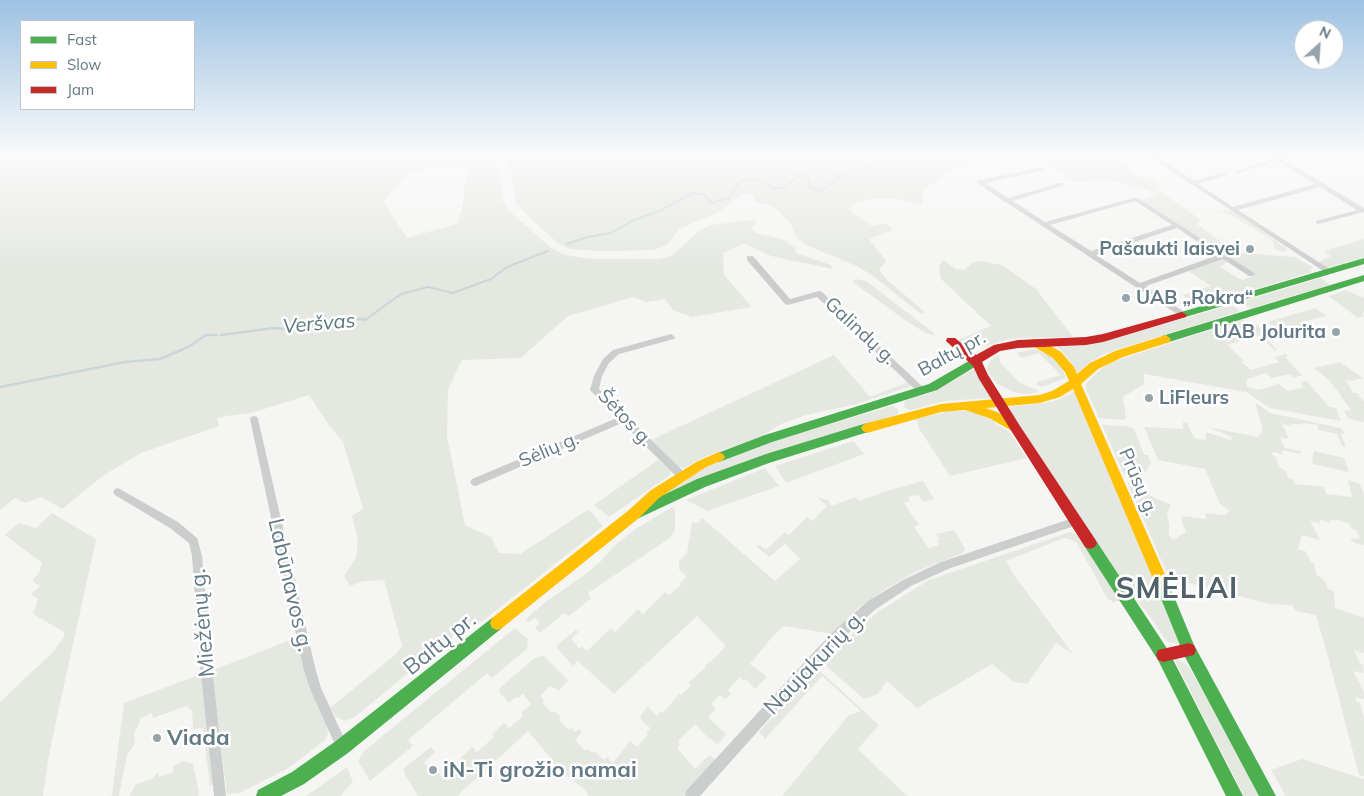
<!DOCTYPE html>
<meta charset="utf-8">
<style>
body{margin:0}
#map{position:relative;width:1364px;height:796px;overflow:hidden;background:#f5f5f3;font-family:Mulish,sans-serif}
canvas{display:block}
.legend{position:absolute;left:20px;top:20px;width:175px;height:90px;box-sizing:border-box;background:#fff;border:1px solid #c1c9ce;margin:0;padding:6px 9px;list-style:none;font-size:15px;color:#637985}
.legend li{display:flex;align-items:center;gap:10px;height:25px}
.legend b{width:25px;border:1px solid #c1c9ce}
.north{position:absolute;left:1294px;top:20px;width:50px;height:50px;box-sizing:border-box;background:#fff;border:1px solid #c1c9ce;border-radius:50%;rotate:26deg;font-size:14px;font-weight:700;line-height:20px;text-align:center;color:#637985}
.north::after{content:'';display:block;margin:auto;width:18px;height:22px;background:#96a4ac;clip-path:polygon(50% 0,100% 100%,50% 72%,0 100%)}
</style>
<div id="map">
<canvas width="1364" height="796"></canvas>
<ul class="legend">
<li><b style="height:6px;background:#4caf50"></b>Fast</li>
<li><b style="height:6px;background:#ffc107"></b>Slow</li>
<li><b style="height:6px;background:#c62828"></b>Jam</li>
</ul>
<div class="north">N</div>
</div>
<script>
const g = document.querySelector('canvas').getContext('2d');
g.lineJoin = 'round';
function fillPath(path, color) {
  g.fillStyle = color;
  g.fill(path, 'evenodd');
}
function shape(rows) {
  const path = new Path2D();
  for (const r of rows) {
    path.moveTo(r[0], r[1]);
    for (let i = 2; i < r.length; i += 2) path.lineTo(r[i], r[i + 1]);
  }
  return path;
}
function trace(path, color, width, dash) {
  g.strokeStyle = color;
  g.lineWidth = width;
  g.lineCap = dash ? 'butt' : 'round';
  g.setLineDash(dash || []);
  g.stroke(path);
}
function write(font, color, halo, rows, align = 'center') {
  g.font = font + ' Mulish,sans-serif';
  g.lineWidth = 5;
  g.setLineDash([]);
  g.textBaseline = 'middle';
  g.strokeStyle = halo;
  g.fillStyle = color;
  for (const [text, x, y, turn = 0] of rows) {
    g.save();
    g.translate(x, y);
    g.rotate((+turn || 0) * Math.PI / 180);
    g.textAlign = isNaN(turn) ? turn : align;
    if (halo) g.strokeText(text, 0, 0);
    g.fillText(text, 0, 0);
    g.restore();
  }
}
const green = shape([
 [0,155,491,155,497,167,502,188,503,201,506,208,550,247,565,255,592,259,659,259,669,257,675,253,700,230,711,225,752,220,757,222,752,228,756,233,782,239,795,248,796,253,831,265,833,269,771,256,744,243,723,253,724,275,752,307,692,317,673,310,665,299,646,302,633,297,568,316,521,358,462,360,448,389,447,436,465,525,491,537,499,553,520,554,589,509,603,526,484,620,452,637,356,716,346,721,336,717,330,708,396,654,402,646,384,580,363,581,350,586,344,576,356,558,358,539,352,516,363,509,343,442,329,425,309,395,251,413,226,416,217,419,219,426,141,453,104,475,62,509,42,497,25,503,15,498,0,510],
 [467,163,463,204,457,224,407,238,383,202,411,172],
 [504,155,986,155,947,172,923,191,923,205,896,199,874,198,856,202,848,209,872,226,886,223,893,230,869,239,886,261,879,270,888,281,925,312,921,314,873,276,857,266,806,245,798,239,789,221,772,206,755,202,753,196,748,193,743,194,717,213,679,229,668,244,662,247,653,250,603,251,570,249,558,243,534,222,515,202,513,181,509,164],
 [1034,155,1111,155,1122,162,1135,174,1158,183,1161,187,1157,189,1201,220,1197,224,1220,241,1243,253,1295,257,1314,268,1309,269,1312,272,1229,297,1220,291,1187,298,1183,295,1211,286,1187,270,1223,259,1229,261,1220,267,1240,279,1243,280,1256,274,1141,200,1155,195,1150,191,1139,187,1107,180,1074,182],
 [1225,210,1234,212,1287,249,1284,252,1276,250,1272,240,1231,215,1221,212,1209,215],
 [1364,239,1364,257,1327,268,1318,262,1331,256,1324,251],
 [943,260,956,269,964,270,972,263,979,261,1002,265,1036,289,1073,337,1019,338,1005,340,980,348,965,347,959,343,960,339,991,326,941,279,939,266],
 [1321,278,1330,285,1252,308,1243,304,1243,301],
 [855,279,866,281,934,333,933,335,926,333,906,321,853,282],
 [1346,290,1364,298,1364,312,1362,313,1364,316,1358,318,1328,296],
 [1231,305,1238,309,1238,312,1106,353,1089,363,1077,374,1071,362,1056,345,1108,340],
 [1316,308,1326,316,1299,323,1313,334,1306,336,1295,328,1281,332,1267,322],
 [1241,320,1252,322,1257,325,1267,334,1264,336,1277,350,1275,351,1260,335,1227,345,1244,361,1241,362,1251,370,1279,362,1274,357,1286,354,1288,356,1285,357,1302,375,1294,378,1290,374,1272,378,1266,373,1247,379,1247,387,1259,390,1279,384,1288,391,1304,387,1300,382,1307,381,1329,407,1336,408,1341,421,1270,408,1246,392,1144,374,1144,384,1123,397,1126,418,1123,420,1099,418,1086,389,1086,384,1094,375,1109,363],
 [1035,349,1053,357,1062,367,1066,378,1042,387,1037,385,1037,382,1061,375,1039,353,1022,358,1016,353],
 [834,355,870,397,906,383,905,380,906,380,912,386,853,405,806,415,781,424,762,436,704,457,684,468,678,467,651,440],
 [999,355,1000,362,1019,382,1039,391,1029,394,1016,393,997,384,988,372,987,368,990,361],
 [1340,362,1364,379,1355,379,1355,381,1346,380,1353,393,1357,393,1364,402,1364,422,1349,419,1344,411,1351,410,1329,380,1314,368],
 [974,369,992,398,944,401,911,410,904,407,905,401,933,392],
 [1075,391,1179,638,1178,643,1168,642,1164,638,1147,612,1134,598,1007,407,1045,403,1058,400],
 [1255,402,1270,413,1340,428,1343,430,1345,434,1341,434,1346,447,1342,446,1337,434,1319,430,1317,425,1305,423,1300,424,1300,425,1291,423,1291,426,1282,424,1289,439,1280,437,1285,448,1301,451,1300,454,1282,450,1282,454,1272,452,1273,456,1276,457,1279,467,1286,471,1288,478,1293,479,1295,484,1324,487,1326,494,1352,497,1348,480,1360,484,1364,494,1364,545,1355,543,1351,540,1350,538,1360,539,1356,530,1351,528,1349,523,1335,519,1335,521,1330,520,1331,523,1320,520,1320,523,1310,521,1320,540,1302,535,1298,549,1305,551,1311,562,1314,563,1317,576,1322,577,1323,581,1325,581,1328,589,1334,591,1335,608,1364,618,1364,653,1354,650,1360,664,1363,665,1364,673,1353,671,1364,692,1364,699,1355,697,1357,702,1360,703,1364,719,1364,776,1359,775,1328,657,1316,615,1296,611,1292,605,1270,604,1169,578,1127,481,1140,491,1171,505,1167,513,1169,525,1169,535,1173,540,1186,532,1182,523,1182,516,1206,519,1205,513,1224,515,1230,511,1220,504,1205,469,1158,460,1144,427,1183,429,1183,422,1187,423,1194,438,1206,440,1206,432,1231,440,1232,437,1208,427,1258,437,1263,430],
 [892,406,898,409,898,414,746,461,656,500,704,468,769,442],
 [950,411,967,411,984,415,1010,433,1027,458,950,476,920,430,916,419],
 [1102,425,1127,426,1134,429,1144,455,1148,455,1151,463,1146,471,1134,475,1124,474],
 [853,441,864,454,786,483,775,466],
 [1314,451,1344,458,1349,472,1313,464,1312,458],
 [658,460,671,471,670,475,609,517,594,505],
 [765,468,779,486,707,511,686,500],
 [923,481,934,499,923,502,918,495,908,497,910,501,904,503,919,525,914,527,929,548,939,545,937,541,940,540,936,534,954,530,965,549,963,553,917,571,887,588,857,609,830,636,826,633,784,626,772,637,750,664,767,677,755,689,746,679,743,681,740,677,728,690,731,694,725,699,720,695,711,704,716,709,708,717,726,734,718,744,706,736,695,724,678,741,680,744,677,748,695,769,709,755,716,760,683,796,589,796,583,788,562,772,528,731,457,796,418,796,404,773,404,768,431,747,435,752,424,762,432,774,437,770,442,777,472,747,477,752,494,737,492,734,504,723,509,728,523,716,521,713,531,704,523,694,518,698,516,697,509,703,500,693,499,689,532,660,540,656,544,656,568,680,559,691,550,686,540,696,544,700,542,702,552,713,554,711,561,717,559,720,569,730,571,728,575,732,579,729,582,732,575,740,585,751,588,749,592,753,594,751,604,760,607,757,613,763,630,741,637,747,648,735,646,733,650,728,640,718,647,706,657,716,661,711,663,713,679,694,681,695,691,685,689,682,706,667,705,665,715,658,726,646,697,616,614,694,578,661,573,666,557,648,557,645,576,630,578,632,571,639,579,648,582,646,587,651,611,628,615,632,638,609,643,614,665,592,669,595,681,585,680,583,687,577,679,569,679,561,687,553,692,522,698,523,702,518,775,581,800,559,785,544,769,557,757,547,760,545,766,550,785,532,789,535,807,517,812,521,827,506,818,498,828,500,831,506,856,497,859,501,886,491],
 [672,507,675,509,675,530,670,538,588,593,591,598,569,616,564,613,540,633,535,628,540,623,535,618,529,622,526,619,544,603,583,576,600,562,615,545,634,530],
 [52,513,96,539,49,754,43,796,0,796,0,702,53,652,64,637,64,632,33,614,38,599,31,594,40,586,32,581,39,573,42,563,5,535,19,523,36,528],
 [1070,532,1079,535,1120,601,1113,602,1107,598,1077,543,1072,540,1064,538,1006,561,1014,575,1073,654,1056,643,1027,684,1014,682,992,664,917,708,887,681,878,694,864,699,826,666,855,630,878,612,929,580],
 [515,628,528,639,527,649,492,678,487,673,408,740,413,746,370,781,358,761,364,751],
 [295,638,307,679,327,725,328,733,325,740,287,769,239,793,227,794,211,671],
 [1177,658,1187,665,1214,708,1262,796,1244,796,1174,659],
 [815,671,820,671,879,725,858,749,907,796,782,796,849,715,861,711,822,676,765,739,759,732],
 [201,674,213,784,210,786,203,728,193,729,192,711,186,706,153,718,152,713,140,718,139,725,134,733,135,744,127,755,119,796,108,796,112,795,124,703],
 [1302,759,1364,779,1364,796,1286,796,1271,770],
 [184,761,193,764,199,793,198,796,129,796,136,784,152,779,158,772,159,777,173,772,173,766],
 [347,767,353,782,340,796,306,796]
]);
const streamFar1 = shape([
 [567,244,587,237,611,233,632,221,659,211,693,193,705,195,711,203,729,198,741,179,758,180,773,188,784,188,801,174,809,178,809,187,820,191,832,183,840,174,882,163,883,155],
 [335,321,347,318,365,320,401,294,428,287,453,293,491,279,507,267,548,251]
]);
const stream = shape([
 [359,319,366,319],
 [221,335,274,328,293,330,341,319],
 [0,387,125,362,160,359,188,347,206,335,217,335]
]);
const street = shape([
 [1147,155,1155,155,1194,181,1222,173,1226,173,1226,175,1198,184,1233,207,1315,184,1278,161,1238,173,1235,171,1274,159,1269,155,1277,155,1280,157,1296,155,1284,160,1364,208,1364,212,1318,224,1316,223,1316,221,1357,210,1320,187,1238,210,1331,270,1332,272,1328,274,1147,155],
 [1043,167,1046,169,1045,170,985,183,1008,198,1060,183,1064,183,1064,185,1013,201,1045,222,1134,198,1138,198,1256,274,1252,276,1249,276,1223,259,1146,286,1187,314,1186,316,1180,316,1007,203,1004,202,1003,201,976,182,979,180,1043,167],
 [1135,201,1172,225,1091,251,1050,225,1135,201],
 [1177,228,1218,255,1140,283,1096,255,1177,228],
 [747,256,753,256,790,299,819,291,822,292,925,389,926,391,925,393,919,393,817,297,788,305,785,304,747,260,747,256],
 [671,334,675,337,674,339,619,354,609,363,602,376,599,389,684,472,686,475,684,478,681,479,678,478,622,423,478,485,475,486,472,485,470,482,472,479,617,418,590,390,594,376,603,359,613,350,671,334],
 [254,416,257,417,258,419,315,667,321,688,348,747,346,751,342,753,338,751,310,689,303,667,250,419,251,417,254,416],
 [118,488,178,522,197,538,198,541,202,556,212,666,226,796,214,796,200,666,192,556,189,543,170,528,115,495,113,492,115,489,118,488],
 [1076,517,1080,518,1081,521,1080,524,948,569,911,586,876,609,843,638,818,664,700,796,685,796,686,791,810,656,835,630,868,601,903,580,941,562,1076,517]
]);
const fast = shape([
 [1364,258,1364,264,1182,318,1177,315,1178,313,1364,258],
 [1364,275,1364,281,1166,343,1161,339,1162,336,1364,275],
 [974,358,979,362,978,365,937,390,772,442,719,462,715,460,713,457,715,454,765,435,929,384,974,358],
 [867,423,871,425,873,428,871,431,769,463,705,487,639,518,634,517,633,513,634,509,697,479,766,454,867,423],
 [1090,537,1095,539,1168,650,1243,796,1226,796,1158,660,1085,547,1083,543,1085,539,1090,537],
 [1160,573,1165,575,1194,645,1276,796,1259,796,1184,655,1153,579,1155,575,1160,573],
 [497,616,502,618,504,623,502,628,348,753,304,784,281,796,256,796,258,790,292,772,336,741,492,618,497,616]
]);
const slow = shape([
 [1166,335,1171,339,1170,342,1123,357,1098,369,1081,384,1167,579,1165,583,1160,585,1155,583,1153,579,1073,389,1060,397,1040,403,986,408,997,412,1016,423,1018,426,1016,429,1012,431,989,418,965,410,941,412,867,433,863,431,861,428,863,425,867,423,941,404,1040,395,1052,391,1069,381,1065,372,1053,358,1031,345,1030,342,1031,339,1039,339,1061,352,1074,367,1077,374,1090,363,1115,351,1166,335],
 [719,452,723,454,725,457,723,460,706,467,659,498,639,518,502,628,497,630,492,628,490,623,492,618,629,510,651,490,698,461,719,452]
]);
const jam = shape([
 [1182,312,1187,315,1186,317,1103,342,1086,345,1018,348,1000,351,982,362,988,375,1020,426,1095,539,1097,543,1095,547,1090,549,1085,547,1012,432,979,379,973,366,946,341,947,338,955,338,976,355,994,345,1018,340,1086,337,1103,334,1182,312],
 [1189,643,1194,645,1196,650,1194,655,1163,662,1158,660,1156,655,1158,650,1189,643]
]);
const markers = [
 [1250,249,5,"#96a4ac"],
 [1126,298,5,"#96a4ac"],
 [1336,332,5,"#96a4ac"],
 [1149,398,5,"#96a4ac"],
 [157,738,5,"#96a4ac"],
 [433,770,5,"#96a4ac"]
];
const poiNames = [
 ["Pašaukti laisvei",1240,249],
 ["UAB „Rokra“",1136,298,"left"],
 ["UAB Jolurita",1326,332],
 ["LiFleurs",1159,398,"left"]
];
const streetNames = [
 ["Galindų g.",860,331,43],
 ["Baltų pr.",952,354,-29],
 ["Šėtos g.",625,418,47],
 ["Sėlių g.",549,450,-23],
 ["Prūsų g.",1138,482,67]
];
const waterNames = [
 ["Veršvas",319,324,-5]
];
const nearStreetnames = [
 ["Labūnavos g.",290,585,77],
 ["Miežėnų g.",203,623,-95],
 ["Baltų pr.",440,644,-39],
 ["Naujakurių g.",815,663,-46]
];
const nearPoinames = [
 ["Viada",167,738],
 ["iN-Ti grožio namai",443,770]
];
const nearDistrictnames = [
 ["SMĖLIAI",1177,589]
];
fillPath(green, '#e5e8e1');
trace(streamFar1, '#ccd6d8', 2);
trace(stream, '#ccd6d8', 2.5);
fillPath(street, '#cccece');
fillPath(fast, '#4caf50');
fillPath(slow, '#ffc107');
fillPath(jam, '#c62828');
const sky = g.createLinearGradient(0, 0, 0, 267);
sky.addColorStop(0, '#9dc2e2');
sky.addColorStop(0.58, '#fafafa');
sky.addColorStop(1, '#fafafa00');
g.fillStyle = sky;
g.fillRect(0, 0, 1364, 267);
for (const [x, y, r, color] of markers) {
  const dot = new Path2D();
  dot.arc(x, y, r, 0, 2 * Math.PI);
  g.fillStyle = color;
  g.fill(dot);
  trace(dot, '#fff', 2);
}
write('bold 19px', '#637985', '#fff', poiNames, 'right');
write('19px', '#637985', '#fff', streetNames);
write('italic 20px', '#5a767b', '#fff', waterNames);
write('22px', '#637985', '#fff', nearStreetnames);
write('bold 22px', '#637985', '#fff', nearPoinames, 'left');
g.letterSpacing = '1px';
write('bold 29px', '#516169', '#fff', nearDistrictnames);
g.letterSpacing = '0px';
</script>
